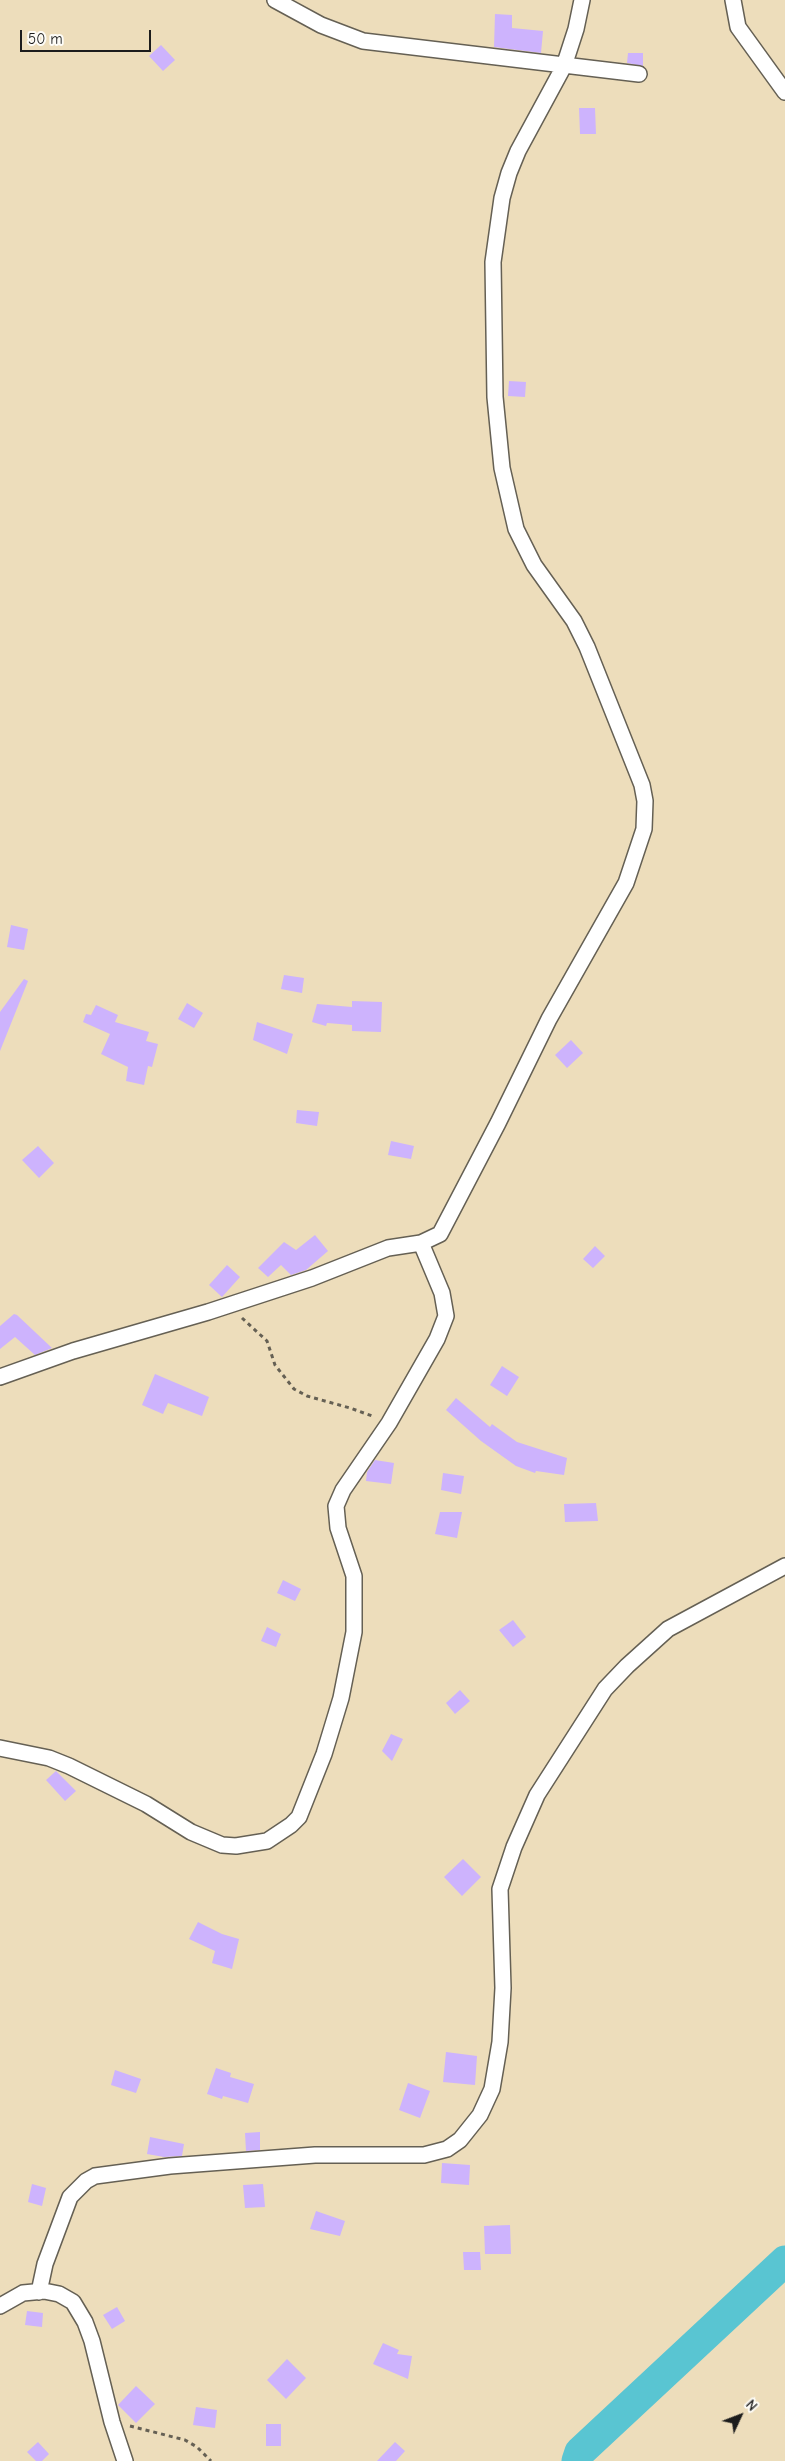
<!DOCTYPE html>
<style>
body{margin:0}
#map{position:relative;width:785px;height:2461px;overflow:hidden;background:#edddbb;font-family:"Comic Neue",sans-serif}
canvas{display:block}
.north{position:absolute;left:715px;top:2391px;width:50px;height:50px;-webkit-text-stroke:4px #fdfcf7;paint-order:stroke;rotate:47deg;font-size:14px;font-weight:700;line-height:20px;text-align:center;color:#1c1c1c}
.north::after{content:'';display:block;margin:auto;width:18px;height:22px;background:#1c1c1c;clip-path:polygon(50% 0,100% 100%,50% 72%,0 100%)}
.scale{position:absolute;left:20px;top:30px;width:131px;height:22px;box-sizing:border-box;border:2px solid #1c1c1c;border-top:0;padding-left:6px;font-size:15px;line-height:18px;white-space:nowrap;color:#1c1c1c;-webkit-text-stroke:4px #fdfcf7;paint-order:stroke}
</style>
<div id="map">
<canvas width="785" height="2461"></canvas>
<div class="north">N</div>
<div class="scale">50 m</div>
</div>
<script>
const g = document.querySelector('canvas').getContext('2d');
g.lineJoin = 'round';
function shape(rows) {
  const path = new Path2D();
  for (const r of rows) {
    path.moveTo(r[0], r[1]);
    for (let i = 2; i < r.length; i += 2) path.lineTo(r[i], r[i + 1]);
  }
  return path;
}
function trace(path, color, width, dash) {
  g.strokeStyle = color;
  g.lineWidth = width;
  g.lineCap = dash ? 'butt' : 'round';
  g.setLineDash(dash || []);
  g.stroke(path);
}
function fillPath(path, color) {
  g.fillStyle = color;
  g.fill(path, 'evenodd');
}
const river = shape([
 [577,2461,580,2452,785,2261]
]);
const building = shape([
 [495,14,512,15,512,28,543,31,541,53,494,47],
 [161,45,175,60,163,71,149,56],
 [628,53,643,53,643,66,627,63],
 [579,108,595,108,596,134,580,134],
 [509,381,526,382,525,397,508,396],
 [11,925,28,929,24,950,7,947],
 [284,975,304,978,302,993,281,989],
 [24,979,28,981,0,1051,0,1012],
 [352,1001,382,1002,381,1032,352,1031,352,1025,327,1023,326,1026,312,1022,317,1004,352,1007],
 [187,1003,203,1013,194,1028,178,1019],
 [96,1005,118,1015,115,1022,149,1032,146,1041,158,1044,152,1067,148,1066,144,1085,126,1081,128,1067,101,1054,110,1034,83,1022,86,1014,91,1015],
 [257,1022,293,1034,287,1054,253,1040],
 [571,1040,583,1053,567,1068,555,1055],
 [297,1110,319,1112,317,1126,296,1123],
 [391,1141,414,1146,411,1159,388,1155],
 [38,1146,54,1163,39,1178,22,1160],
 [315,1235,328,1251,306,1270,291,1275,281,1265,268,1277,258,1268,284,1242,296,1250],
 [595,1246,605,1256,593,1268,583,1259],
 [227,1265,240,1277,222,1297,209,1285],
 [14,1314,17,1315,52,1348,35,1355,15,1337,0,1349,0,1326],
 [502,1366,519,1377,507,1396,490,1385],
 [155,1374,209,1397,202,1416,168,1403,163,1414,142,1405],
 [456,1398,490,1427,492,1424,517,1442,567,1458,564,1475,536,1471,535,1473,516,1466,481,1441,446,1410],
 [375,1460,394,1463,391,1484,366,1481,367,1472],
 [443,1473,464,1476,461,1494,441,1490],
 [596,1503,598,1521,565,1522,564,1504],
 [440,1512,462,1512,457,1538,435,1534],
 [283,1580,301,1589,295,1601,277,1593],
 [513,1620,526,1637,513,1647,499,1630],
 [267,1627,281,1634,276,1647,261,1641],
 [460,1690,470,1701,455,1714,446,1703],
 [391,1734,403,1739,392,1761,382,1751],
 [56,1771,76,1791,65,1801,46,1780],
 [463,1859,481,1877,462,1896,444,1877],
 [198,1922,222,1934,239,1939,232,1969,212,1963,215,1951,189,1939],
 [446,2052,477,2056,475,2085,443,2082],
 [216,2068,231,2073,230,2077,254,2084,248,2103,223,2096,222,2099,207,2094],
 [115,2070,141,2079,136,2093,111,2085],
 [408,2083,430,2091,420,2118,399,2110],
 [260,2132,260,2150,246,2151,245,2133],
 [150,2137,184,2144,182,2156,164,2157,147,2154],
 [442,2163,470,2165,469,2185,441,2183],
 [32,2184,46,2188,42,2206,28,2202],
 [263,2184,265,2207,245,2208,243,2185],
 [316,2211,345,2221,340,2236,310,2229],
 [510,2225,511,2254,485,2254,484,2226],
 [463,2252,480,2252,481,2270,464,2270],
 [117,2307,125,2321,112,2329,103,2315],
 [27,2311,43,2313,42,2327,25,2325],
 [383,2343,399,2350,397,2354,412,2356,408,2379,373,2364],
 [287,2359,306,2378,286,2399,267,2380],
 [136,2386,155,2404,136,2423,118,2405],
 [196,2407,217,2410,215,2428,193,2425],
 [266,2424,281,2424,281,2446,266,2446],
 [38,2442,49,2454,42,2461,36,2461,27,2452],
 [395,2442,405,2451,396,2461,377,2461]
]);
const path = shape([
 [242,1318,267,1341,275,1365,294,1389,307,1396,350,1408,375,1417],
 [130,2426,185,2440,197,2447,211,2461]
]);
const street = shape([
 [275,0,321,25,363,41,639,74],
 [733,0,738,27,785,92],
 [0,1377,73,1351,208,1312,312,1278,388,1248,421,1243,440,1234,498,1123,549,1019,626,883,644,829,645,801,642,785,587,647,574,621,534,565,516,529,502,468,495,397,493,262,502,198,509,173,518,151,564,66,576,29,582,0],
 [0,1748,49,1758,69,1766,146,1804,191,1832,222,1845,236,1846,267,1841,291,1825,299,1817,324,1754,341,1698,354,1632,354,1576,338,1528,336,1506,343,1490,389,1423,437,1339,446,1316,442,1293,421,1243],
 [39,2292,45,2264,70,2197,86,2181,95,2176,170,2166,315,2155,424,2155,447,2149,460,2140,480,2115,492,2089,500,2042,503,1988,500,1889,514,1847,537,1795,605,1689,627,1666,668,1629,785,1566],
 [0,2306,23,2293,44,2291,59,2294,73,2302,85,2322,92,2341,112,2422,125,2461]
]);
trace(river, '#59c5d2', 31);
fillPath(building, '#cdb3fd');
trace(street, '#656054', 18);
trace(path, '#656054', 3, [4, 4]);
trace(street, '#fff', 15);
</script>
